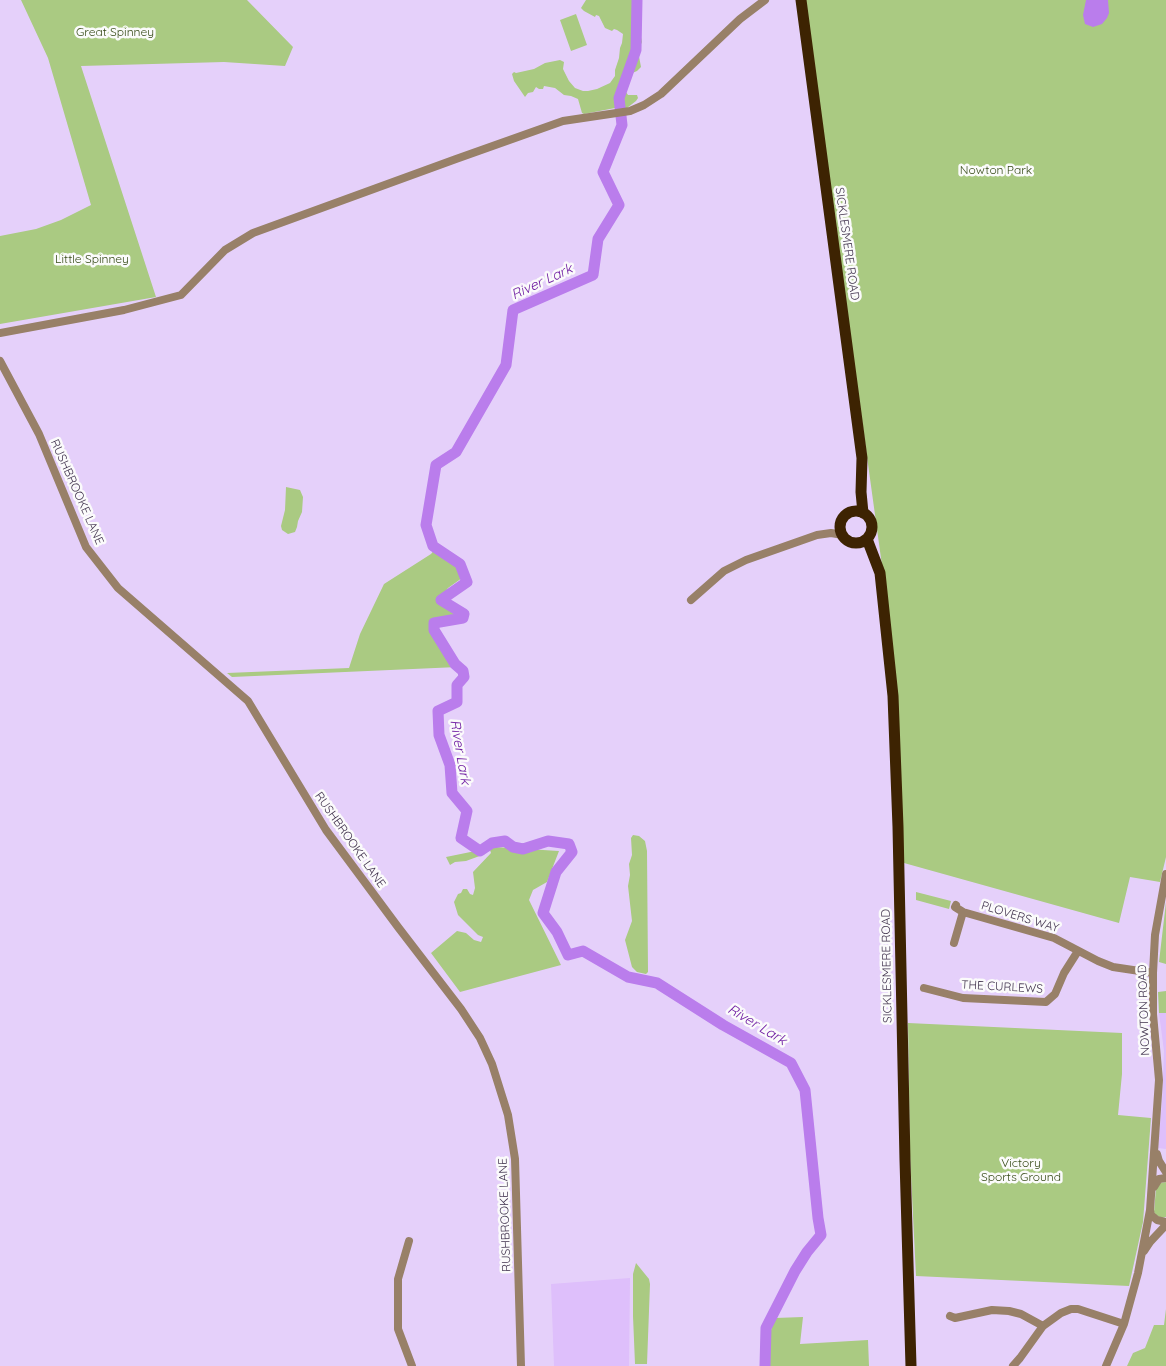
<!DOCTYPE html>
<style>
body{margin:0}
canvas{display:block;background:#e5d0fa}
</style>
<canvas width="1166" height="1366"></canvas>
<script>
const g = document.querySelector('canvas').getContext('2d');
g.lineJoin = 'round';
function fillPath(path, color) {
  g.fillStyle = color;
  g.fill(path, 'evenodd');
}
function shape(rows) {
  const path = new Path2D();
  for (const r of rows) {
    if (r.length === 3) {
      path.moveTo(r[0] + r[2], r[1]);
      path.arc(r[0], r[1], r[2], 0, 2 * Math.PI);
      continue;
    }
    path.moveTo(r[0], r[1]);
    for (let i = 2; i < r.length; i += 2) path.lineTo(r[i], r[i + 1]);
  }
  return path;
}
function trace(path, color, width, dash) {
  g.strokeStyle = color;
  g.lineWidth = width;
  g.lineCap = dash ? 'butt' : 'round';
  g.setLineDash(dash || []);
  g.stroke(path);
}
function write(font, color, halo, rows, align = 'center') {
  g.font = font + ' Quicksand,sans-serif';
  g.lineWidth = 5;
  g.setLineDash([]);
  g.textBaseline = 'middle';
  g.strokeStyle = halo;
  g.fillStyle = color;
  for (const [text, x, y, turn = 0] of rows) {
    g.save();
    g.translate(x, y);
    g.rotate((+turn || 0) * Math.PI / 180);
    g.textAlign = isNaN(turn) ? turn : align;
    if (halo) g.strokeText(text, 0, 0);
    g.fillText(text, 0, 0);
    g.restore();
  }
}
const built = shape([
 [1159,1013,1166,1013,1166,1149,1158,1148,1162,1103,1164,1051],
 [630,1278,629,1366,554,1366,551,1284]
]);
const green = shape([
 [21,0,247,0,293,47,285,66,224,62,81,66,156,297,0,324,0,236,36,229,61,220,91,205,48,58],
 [586,0,638,0,639,28,642,42,638,51,641,67,637,71,630,74,626,92,628,95,637,95,638,98,636,101,627,108,615,108,584,114,582,113,578,99,571,96,564,95,555,88,544,86,543,89,539,89,536,87,533,92,528,93,525,97,514,81,512,74,514,72,516,73,534,69,545,63,560,60,564,62,563,69,569,81,575,88,583,91,588,91,597,89,610,83,615,76,615,70,619,58,620,48,622,43,623,34,617,30,614,29,612,31,605,28,599,16,596,15,595,17,584,11,581,8],
 [804,0,1166,0,1166,857,1160,882,1130,877,1119,923,904,863,884,580],
 [576,14,587,45,571,51,560,20],
 [286,487,300,490,303,497,302,512,298,521,297,527,295,532,288,534,282,530,281,526,285,510],
 [436,548,448,555,464,572,462,578,448,588,443,595,444,603,455,609,458,617,435,619,431,622,430,627,444,651,454,659,458,667,232,677,227,673,349,668,360,634,384,584,431,554],
 [633,835,639,836,645,841,647,851,648,972,646,974,637,972,632,967,625,940,632,921,628,886,630,875,629,864,632,855,631,838],
 [495,847,559,851,547,882,533,890,529,900,561,965,460,992,431,953,457,931,466,933,474,940,481,942,483,937,478,935,458,915,454,902,458,894,461,893,463,889,467,889,470,894,473,895,475,888,473,872,491,853,490,850,485,851,485,854,466,861,455,862,450,865,446,857],
 [916,892,951,901,949,909,916,900],
 [1166,902,1166,964,1159,962],
 [1166,991,1166,1013,1159,1013,1158,992],
 [908,1023,1122,1033,1122,1074,1118,1115,1151,1118,1143,1222,1129,1286,916,1276,910,1155],
 [1166,1182,1166,1217,1162,1218,1156,1215,1154,1212,1156,1188,1160,1183],
 [636,1263,649,1279,650,1284,647,1364,635,1364,633,1316,633,1274],
 [1166,1309,1166,1366,1127,1366,1133,1353,1145,1348,1154,1325,1164,1325],
 [803,1317,800,1344,868,1340,869,1366,765,1366,768,1339,775,1318]
]);
const water = shape([
 [1086,0,1108,0,1109,13,1107,18,1102,24,1093,27,1085,24,1083,15]
]);
const river = shape([
 [637,0,636,50,619,98,622,125,603,172,619,205,598,239,593,275,513,310,506,365,456,452,436,465,426,525,433,546,460,564,467,582,441,600,464,614,463,618,434,623,434,630,455,664,463,671,464,677,457,685,457,702,438,711,439,735,450,765,452,793,467,811,461,838,480,851,492,843,505,841,513,847,523,849,548,841,569,844,572,852,556,872,543,913,557,932,568,955,583,951,628,977,657,983,723,1025,791,1063,805,1090,818,1218,821,1235,807,1252,795,1271,766,1328,765,1366]
]);
const minor = shape([
 [0,333,124,310,181,295,225,250,253,233,456,159,563,121,630,111,644,105,661,94,740,19,765,0],
 [0,361,39,434,86,547,118,588,248,701,326,830,398,927,461,1009,480,1038,492,1064,508,1115,515,1159,521,1366],
 [691,600,724,571,746,560,817,535,831,533,843,535],
 [956,905,955,907,963,912,1054,938,1098,961,1113,967,1153,973],
 [954,943,963,912],
 [924,988,963,998,1046,1002,1055,994,1064,973,1078,951],
 [1157,1154,1159,1161,1166,1172],
 [1154,1187,1159,1179,1166,1178],
 [1150,1210,1151,1215,1157,1220,1166,1222],
 [409,1241,398,1279,398,1329,412,1366],
 [1144,1251,1150,1242,1166,1225],
 [950,1316,955,1318,992,1310,1009,1311,1021,1314,1043,1326],
 [1013,1366,1020,1358,1043,1326,1061,1313,1071,1309,1078,1309,1124,1324],
 [1106,1366,1124,1324,1138,1273,1150,1210,1159,1080,1153,1014,1153,973,1155,935,1166,874]
]);
const highway = shape([
 [801,0,862,458,861,492,863,513],
 [856,527,16],
 [867,539,880,573,893,696,898,827,905,1160,911,1366]
]);
const parkNames = [
 ["Great Spinney",115,32],
 ["Nowton Park",996,170],
 ["Little Spinney",92,259],
 ["Victory",1021,1163],
 ["Sports Ground",1021,1177]
];
const streetNames = [
 ["SICKLESMERE ROAD",847,244,82],
 ["RUSHBROOKE LANE",77,492,66],
 ["RUSHBROOKE LANE",350,840,55],
 ["PLOVERS WAY",1020,917,17],
 ["SICKLESMERE ROAD",887,966,-91],
 ["THE CURLEWS",1002,987,3],
 ["NOWTON ROAD",1144,1010,-92],
 ["RUSHBROOKE LANE",505,1215,-92]
];
const waterNames = [
 ["River Lark",542,282,-25],
 ["River Lark",460,752,80],
 ["River Lark",757,1025,31]
];
fillPath(built, '#debffb');
fillPath(green, '#aaca82');
fillPath(water, '#ba7dec');
trace(river, '#ba7dec', 11);
trace(minor, '#988068', 8);
trace(highway, '#3d2302', 11);
write('12px', '#354916', '#fbfbfb', parkNames);
write('12px', '#42344f', '#fbfbfb', streetNames);
write('italic 14px', '#711fa3', '#fbfbfb', waterNames);
</script>
